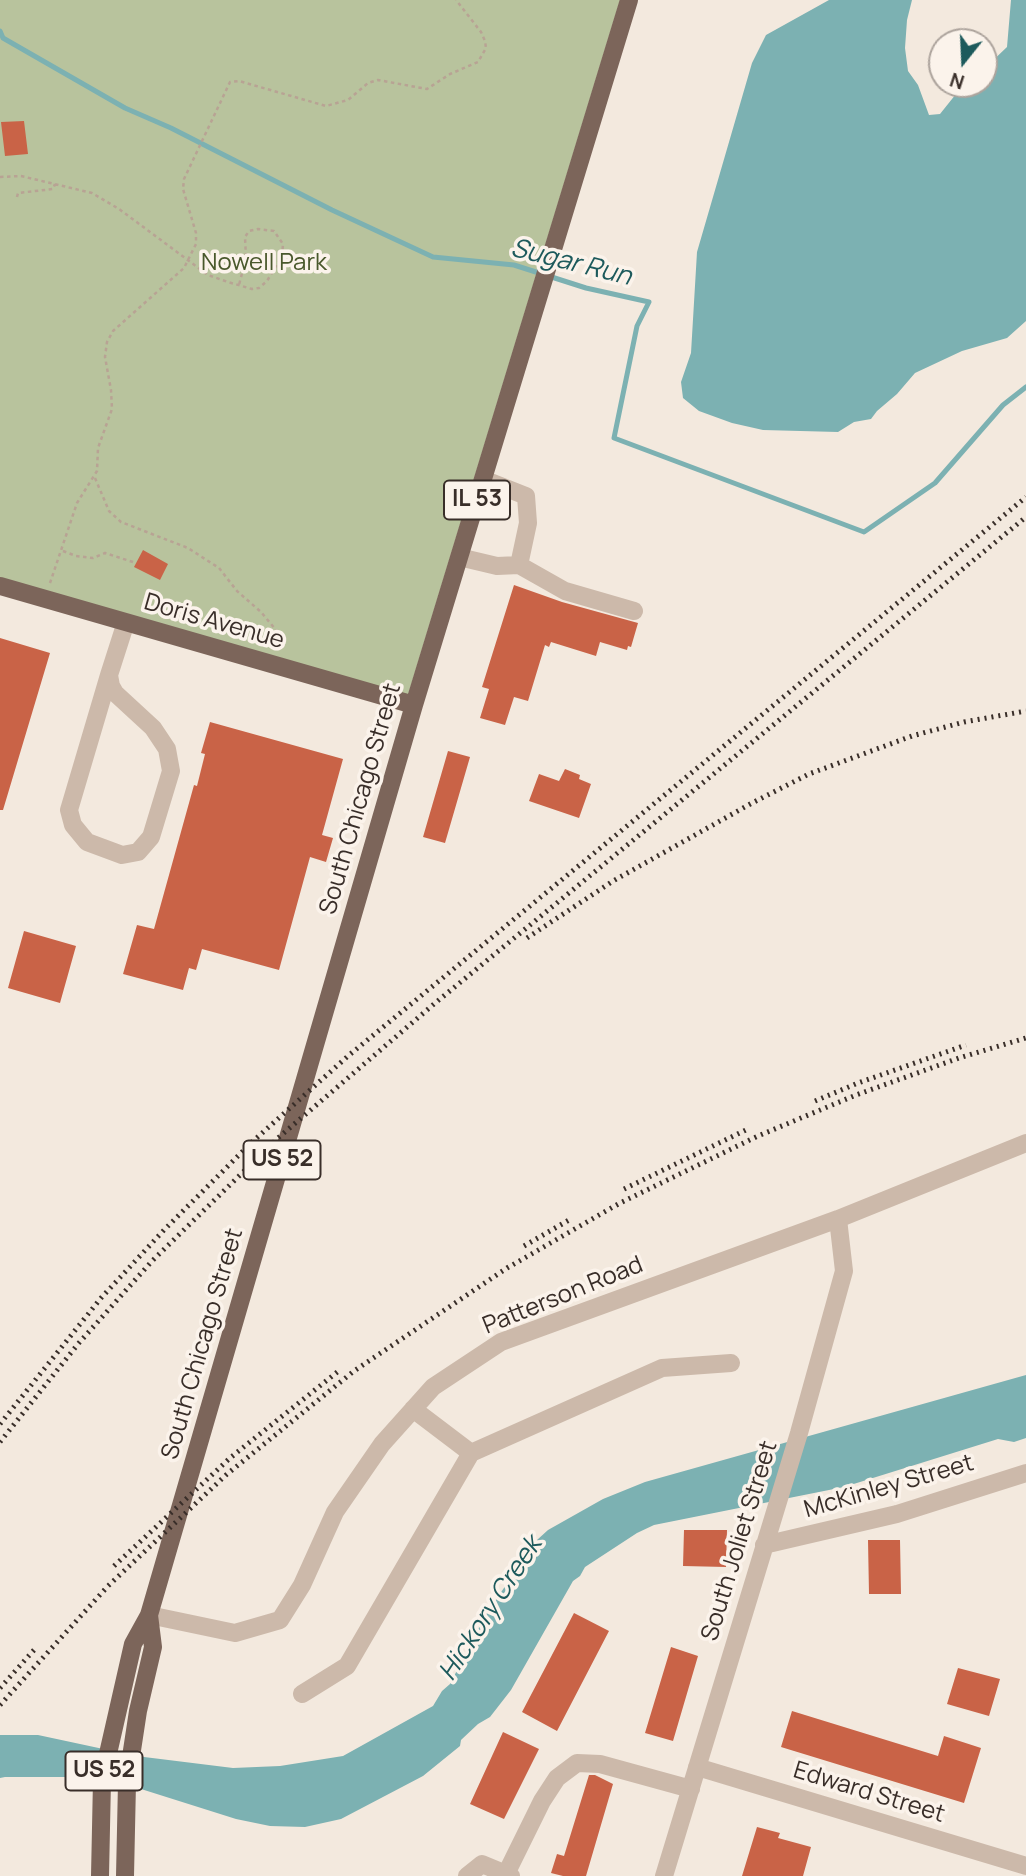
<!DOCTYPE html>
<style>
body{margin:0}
#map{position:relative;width:1026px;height:1876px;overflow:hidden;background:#f3e9de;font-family:Manrope,sans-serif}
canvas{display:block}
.north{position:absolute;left:928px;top:28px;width:70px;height:70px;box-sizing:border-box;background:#fbf3eb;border:2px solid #ada49d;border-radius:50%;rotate:198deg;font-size:19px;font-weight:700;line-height:28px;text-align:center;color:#392e29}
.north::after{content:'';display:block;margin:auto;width:24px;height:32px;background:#1d5a5c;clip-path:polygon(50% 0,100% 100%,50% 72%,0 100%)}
</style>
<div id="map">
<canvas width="1026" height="1876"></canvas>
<div class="north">N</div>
</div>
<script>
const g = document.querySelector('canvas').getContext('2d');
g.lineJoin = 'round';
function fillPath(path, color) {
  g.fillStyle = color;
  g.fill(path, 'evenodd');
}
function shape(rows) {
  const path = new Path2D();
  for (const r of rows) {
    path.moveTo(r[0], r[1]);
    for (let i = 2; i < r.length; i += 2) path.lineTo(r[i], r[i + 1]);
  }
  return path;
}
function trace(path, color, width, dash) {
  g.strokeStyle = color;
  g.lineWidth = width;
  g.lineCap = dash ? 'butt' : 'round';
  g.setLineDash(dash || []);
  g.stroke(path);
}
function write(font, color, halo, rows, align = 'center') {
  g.font = font + ' Manrope,sans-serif';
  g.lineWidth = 7;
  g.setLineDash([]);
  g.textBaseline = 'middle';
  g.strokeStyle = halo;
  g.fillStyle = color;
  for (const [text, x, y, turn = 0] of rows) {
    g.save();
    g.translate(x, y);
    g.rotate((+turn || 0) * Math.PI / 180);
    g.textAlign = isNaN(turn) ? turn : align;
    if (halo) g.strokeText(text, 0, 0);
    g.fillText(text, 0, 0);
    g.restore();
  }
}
const green = shape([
 [0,0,620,0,408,695,0,578]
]);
const water = shape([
 [829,0,912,0,907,20,905,48,908,71,918,85,929,115,940,114,964,84,984,84,984,69,1007,47,1011,0,1026,0,1026,321,1007,338,962,351,915,373,897,394,877,411,871,419,854,422,838,432,763,430,732,423,699,411,683,398,681,382,691,353,697,252,752,63,766,35],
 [1026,1375,1026,1438,1014,1442,998,1439,844,1487,654,1525,637,1533,585,1567,580,1576,573,1581,511,1690,490,1717,478,1724,461,1740,460,1746,423,1776,341,1819,305,1827,270,1826,236,1819,103,1777,5,1777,0,1778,0,1735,38,1735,136,1756,233,1768,280,1766,343,1756,433,1706,442,1691,450,1684,486,1614,537,1540,548,1530,603,1499,645,1482]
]);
const stream = shape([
 [0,31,3,38,125,108,171,128,332,210,433,257,514,265,586,288,649,302,637,326,614,438,864,532,935,483,1003,405,1026,387]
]);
const building = shape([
 [24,121,28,154,5,156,1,122],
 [143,550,168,564,160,580,134,567],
 [514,585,562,602,638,623,631,647,628,646,627,650,600,642,596,656,551,642,549,647,545,645,528,701,514,697,505,725,480,718,489,689,482,687],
 [0,638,50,653,3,810,0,810],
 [210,722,343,759,322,835,333,838,326,862,310,857,279,970,202,949,196,970,189,968,183,990,123,974,137,925,154,929,194,785,197,786,205,754,201,753],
 [448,751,470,757,445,843,423,837],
 [565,769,580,775,579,779,591,784,579,818,529,801,539,774,559,781],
 [24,931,76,946,60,1003,8,988],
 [684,1530,727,1530,726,1567,683,1566],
 [868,1540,900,1540,901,1594,869,1594],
 [574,1613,609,1631,557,1731,522,1712],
 [671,1647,698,1656,673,1741,645,1733],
 [958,1668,1000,1679,989,1716,947,1704],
 [792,1711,938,1756,944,1736,981,1748,964,1803,781,1747],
 [503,1732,539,1749,504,1819,470,1804],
 [589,1775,595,1775,613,1784,586,1876,563,1876,551,1873,557,1854,564,1856],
 [757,1827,780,1833,778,1838,811,1847,803,1876,742,1876]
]);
const path = shape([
 [0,177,21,176,92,193,119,209,208,275,228,282,252,289,259,288,267,281,282,256,283,244,274,231,258,229,249,231,245,237,246,258,239,285],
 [17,197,18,193,53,189,55,184],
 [95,478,109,511,121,522,188,548,219,568,237,591,261,612,276,630,272,647],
 [63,551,76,556,93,558,105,553,136,563],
 [50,583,77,503,97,471,98,448,112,409,111,390,105,357,107,342,113,331,184,268,196,244,196,233,183,189,184,179,230,82,239,81,326,106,348,100,368,83,378,80,427,89,450,74,478,62,486,48,485,41,481,32,456,0]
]);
const minor = shape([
 [459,557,497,566,519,565,528,523,526,496,483,479],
 [519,565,565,591,634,611],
 [109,675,111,686,115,693,153,728,167,749,171,771,151,837,138,852,122,855,87,842,73,825,69,810,109,675,126,622],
 [471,1453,662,1368,731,1363],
 [764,1545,897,1514,1026,1473],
 [149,1615,235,1633,280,1620,302,1585,335,1512,382,1444,433,1387,501,1342,838,1219,1026,1143],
 [302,1694,347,1666,471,1453,413,1409],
 [697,1767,1026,1866],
 [506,1874,542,1801,557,1778,577,1763,600,1764,691,1789],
 [467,1876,482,1864,511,1876],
 [664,1876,799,1433,844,1271,838,1219]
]);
const major = shape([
 [0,586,414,705],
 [100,1876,102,1780,133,1644,149,1615,414,705,629,0],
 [125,1876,127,1783,138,1711,153,1647,149,1615]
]);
const rail = shape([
 [527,938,613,881,752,803,809,774,912,736,964,722,1026,711],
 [815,1101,858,1083,966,1045],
 [624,1189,750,1128],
 [524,1246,569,1220],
 [0,1424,101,1298,164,1230,251,1143,348,1056,1026,497],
 [0,1442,78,1344,152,1261,278,1138,434,1004,1026,517],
 [114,1566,230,1458,341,1369],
 [0,1688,34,1650],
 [0,1705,108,1586,226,1475,354,1371,507,1268,620,1203,758,1136,856,1095,959,1058,1026,1038]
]);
const shields = [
 [477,500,66],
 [282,1160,77],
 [104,1771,77]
];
const shieldNames = [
 ["IL 53",477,500],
 ["US 52",282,1160],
 ["US 52",104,1771]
];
const parkNames = [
 ["Nowell Park",264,263]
];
const streetNames = [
 ["Doris Avenue",214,622,16],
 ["South Chicago Street",361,799,-74],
 ["Patterson Road",563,1296,-22],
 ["South Chicago Street",203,1344,-74],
 ["McKinley Street",889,1487,-16],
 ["South Joliet Street",740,1541,-73],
 ["Edward Street",869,1793,17]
];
const waterNames = [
 ["Sugar Run",571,263,14],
 ["Hickory Creek",491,1609,-57]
];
fillPath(green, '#b8c39d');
fillPath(water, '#7cb1b2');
trace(stream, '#7cb1b2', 5);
fillPath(building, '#c96347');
trace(path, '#b8a394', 2.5, [3.5, 3.5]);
trace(minor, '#ccb9aa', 18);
trace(major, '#7c655a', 18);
trace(rail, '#392e29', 5, [2, 5]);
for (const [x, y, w] of shields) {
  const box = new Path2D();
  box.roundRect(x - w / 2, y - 19.5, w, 39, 5);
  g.fillStyle = '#fbf3eb';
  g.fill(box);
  trace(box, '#392e29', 2);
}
write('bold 23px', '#392e29', null, shieldNames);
write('24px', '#49582c', '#fbf3eb', parkNames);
write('24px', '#392e29', '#fbf3eb', streetNames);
write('italic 26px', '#1d5a5c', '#fbf3eb', waterNames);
</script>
